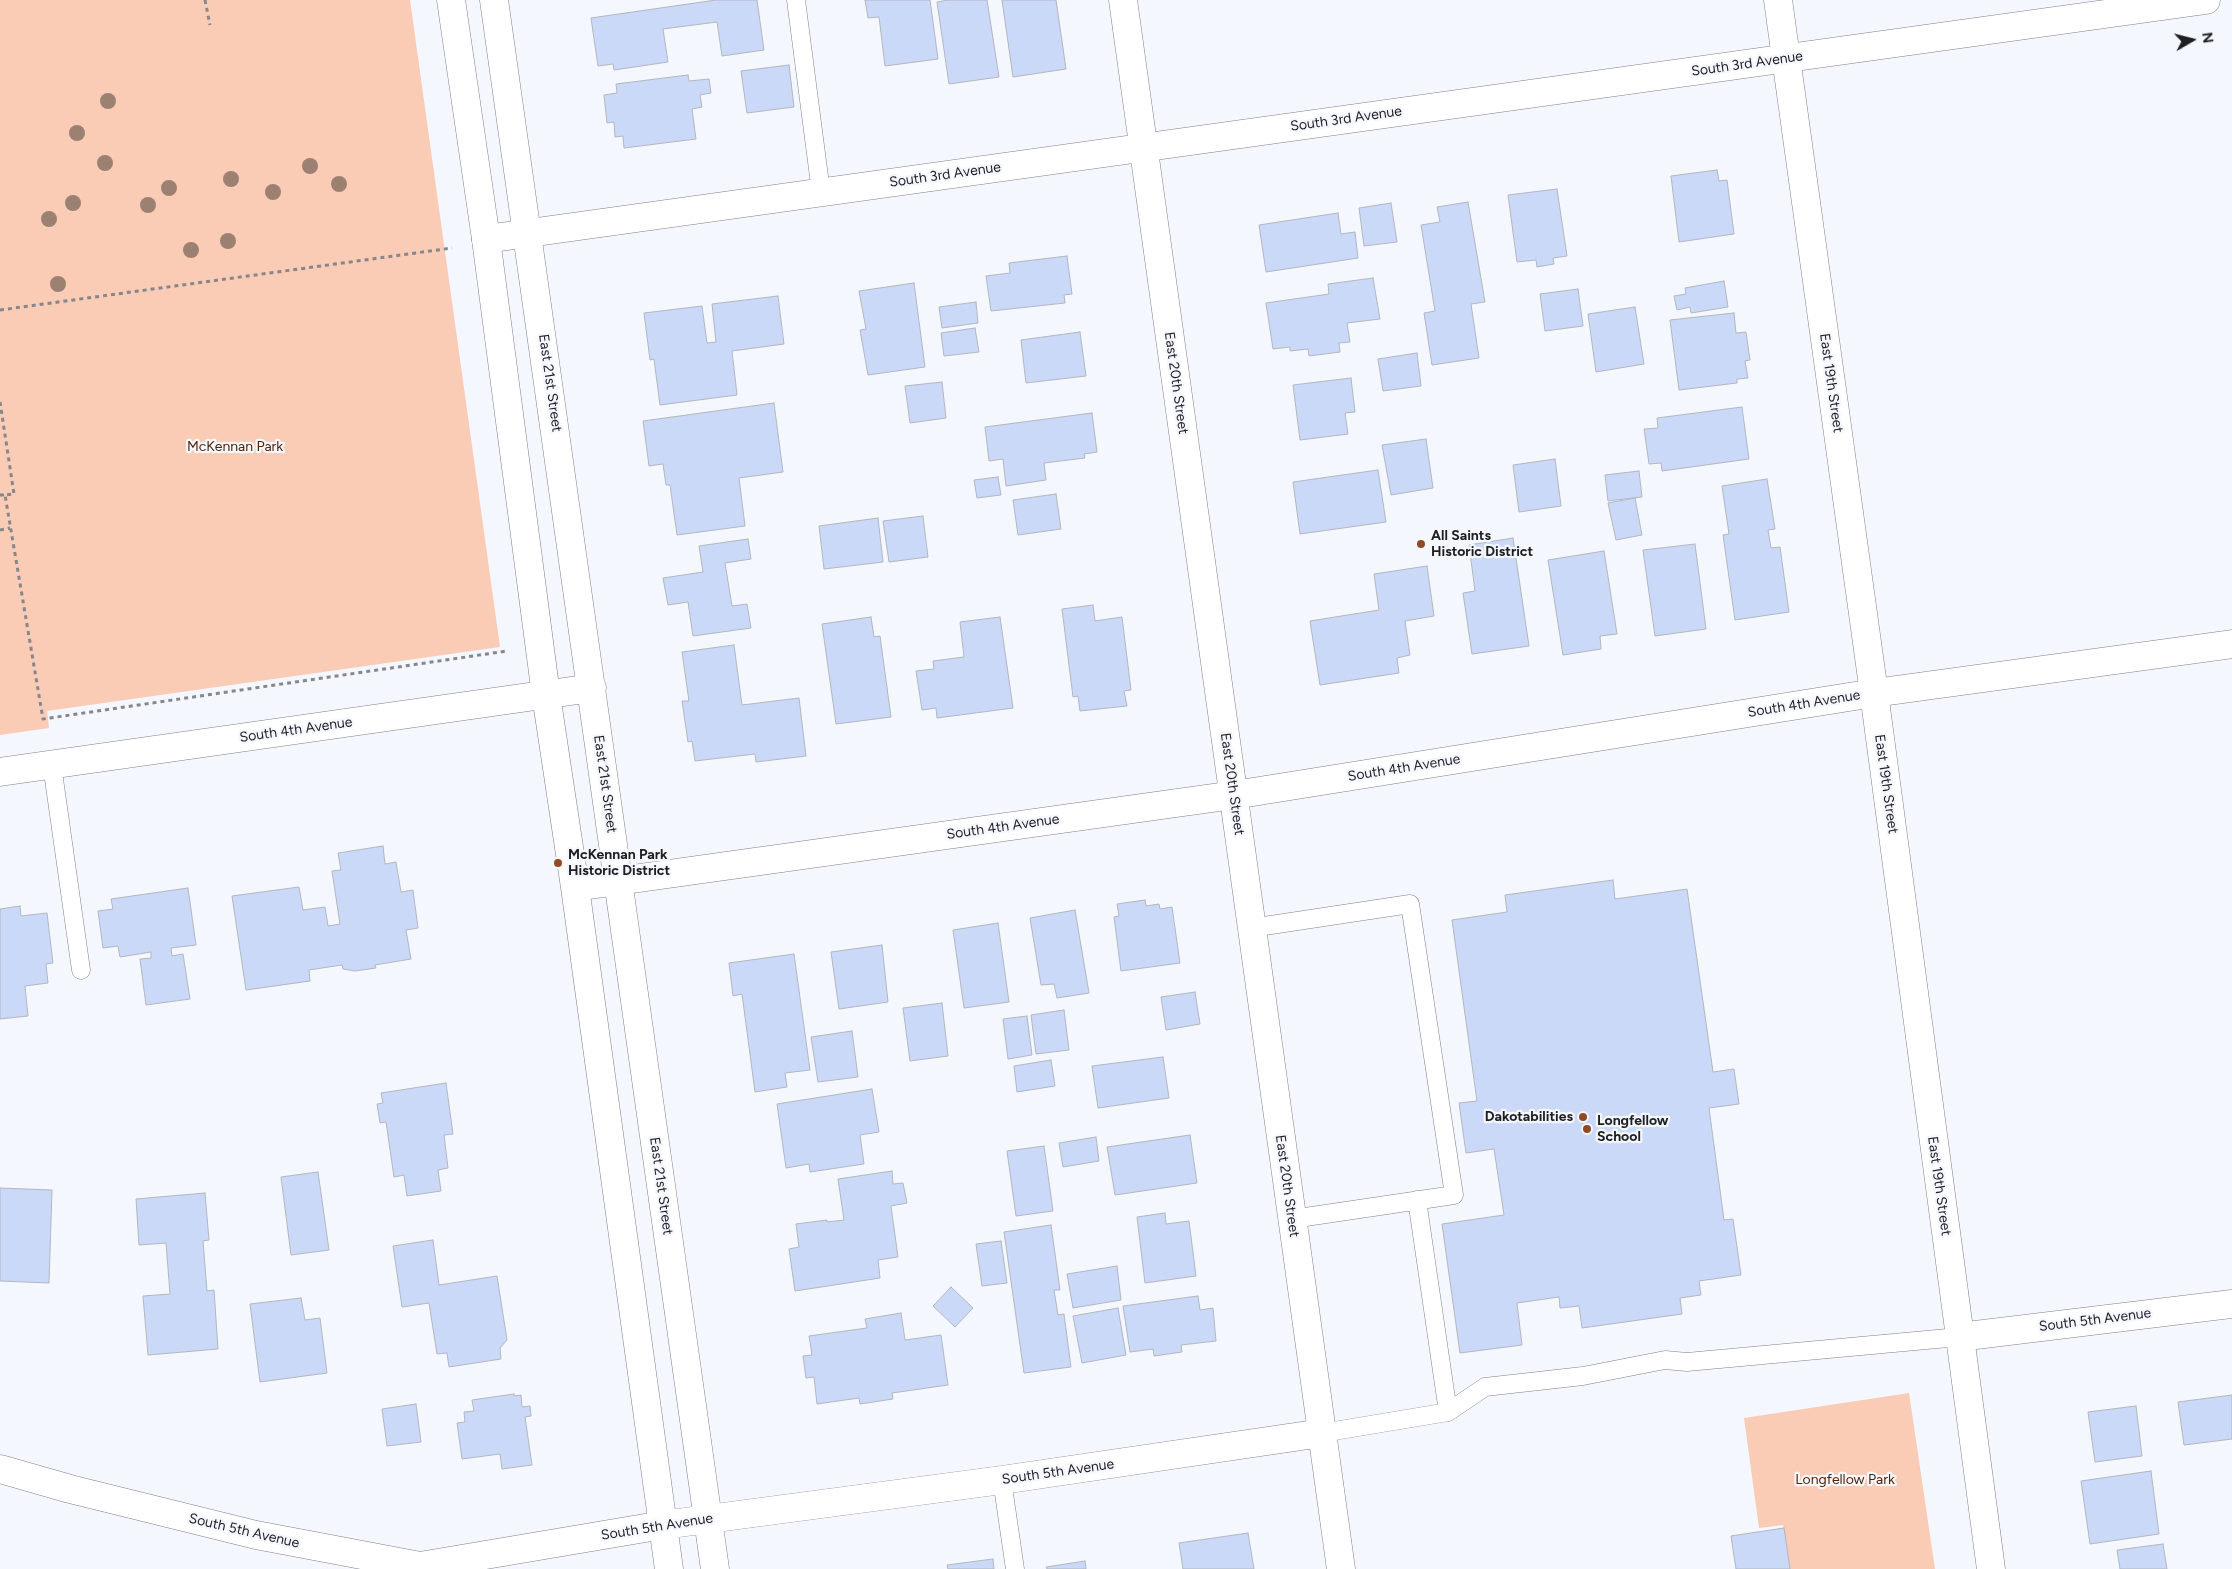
<!DOCTYPE html>
<style>
body{margin:0}
#map{position:relative;width:2232px;height:1569px;overflow:hidden;background:#f4f7fe;font-family:Figtree,sans-serif}
canvas{display:block}
.north{position:absolute;left:2167px;top:15px;width:50px;height:50px;-webkit-text-stroke:4px #f4f7fe;paint-order:stroke;rotate:82deg;font-size:14px;font-weight:700;line-height:20px;text-align:center;color:#1e1f22}
.north::after{content:'';display:block;margin:auto;width:18px;height:22px;background:#1e1f22;clip-path:polygon(50% 0,100% 100%,50% 72%,0 100%)}
</style>
<div id="map">
<canvas width="2232" height="1569"></canvas>
<div class="north">N</div>
</div>
<script>
const g = document.querySelector('canvas').getContext('2d');
g.lineJoin = 'round';
function fillPath(path, color) {
  g.fillStyle = color;
  g.fill(path, 'evenodd');
}
function shape(rows) {
  const path = new Path2D();
  for (const r of rows) {
    path.moveTo(r[0], r[1]);
    for (let i = 2; i < r.length; i += 2) path.lineTo(r[i], r[i + 1]);
  }
  return path;
}
function trace(path, color, width, dash) {
  g.strokeStyle = color;
  g.lineWidth = width;
  g.lineCap = dash ? 'butt' : 'round';
  g.setLineDash(dash || []);
  g.stroke(path);
}
function write(font, color, halo, rows, align = 'center') {
  g.font = font + ' Figtree,sans-serif';
  g.lineWidth = 4.5;
  g.setLineDash([]);
  g.textBaseline = 'middle';
  g.strokeStyle = halo;
  g.fillStyle = color;
  for (const [text, x, y, turn = 0] of rows) {
    g.save();
    g.translate(x, y);
    g.rotate((+turn || 0) * Math.PI / 180);
    g.textAlign = isNaN(turn) ? turn : align;
    if (halo) g.strokeText(text, 0, 0);
    g.fillText(text, 0, 0);
    g.restore();
  }
}
const green = shape([
 [0,0,410,0,500,647,47,711,49,728,0,735],
 [1909,1393,1935,1569,1789,1569,1783,1525,1759,1528,1744,1418]
]);
const building = shape([
 [716,0,757,0,764,50,722,56,717,22,663,29,668,62,614,70,613,64,598,66,591,18,716,0],
 [865,0,930,0,938,59,885,66,879,17,868,18,865,0],
 [948,0,987,0,999,77,949,84,937,2,948,0],
 [1002,0,1056,0,1066,69,1013,77,1002,0],
 [789,65,794,107,747,113,741,71,789,65],
 [688,75,689,81,709,79,711,93,700,95,702,107,692,109,696,139,624,148,623,136,615,137,614,122,607,123,604,95,617,93,616,84,688,75],
 [1717,170,1719,181,1727,180,1734,234,1679,242,1671,176,1717,170],
 [1557,189,1567,256,1553,258,1554,264,1537,267,1536,260,1517,262,1508,195,1557,189],
 [1468,202,1485,302,1471,304,1479,358,1432,365,1424,313,1435,311,1421,225,1440,222,1437,207,1468,202],
 [1391,203,1397,242,1364,246,1359,208,1391,203],
 [1338,213,1341,234,1355,232,1358,258,1266,272,1259,225,1338,213],
 [1067,256,1072,294,1064,295,1065,303,991,311,986,276,1010,273,1009,263,1067,256],
 [1373,278,1380,319,1347,323,1350,342,1339,343,1340,352,1309,356,1308,349,1290,351,1290,347,1273,349,1266,303,1329,294,1328,284,1373,278],
 [1724,281,1728,307,1691,313,1690,307,1677,310,1674,296,1686,294,1685,288,1724,281],
 [914,283,925,367,868,375,860,330,866,329,859,291,914,283],
 [1578,289,1583,326,1545,331,1540,294,1578,289],
 [778,296,784,344,732,351,737,395,660,405,654,359,650,360,644,313,702,306,707,343,716,342,712,304,778,296],
 [976,302,978,323,942,328,939,307,976,302],
 [1635,307,1644,364,1596,372,1588,314,1635,307],
 [1734,313,1736,333,1746,332,1750,360,1745,361,1748,378,1737,379,1737,383,1679,390,1670,320,1734,313],
 [975,328,979,352,944,356,941,333,975,328],
 [1080,332,1086,376,1026,383,1021,340,1080,332],
 [1417,353,1421,386,1383,391,1378,359,1417,353],
 [1351,378,1355,412,1345,413,1348,434,1300,440,1293,385,1351,378],
 [942,382,946,418,910,423,905,386,942,382],
 [774,403,783,472,739,478,745,526,677,535,670,485,666,485,663,464,649,466,643,421,774,403],
 [1742,407,1749,459,1662,471,1661,463,1649,464,1644,429,1658,428,1657,418,1742,407],
 [1092,413,1097,452,1084,454,1085,458,1044,463,1046,480,1006,486,1003,459,989,461,985,427,1092,413],
 [1426,439,1433,488,1391,495,1382,445,1426,439],
 [1555,459,1561,506,1519,512,1513,465,1555,459],
 [1378,470,1386,522,1300,534,1293,482,1378,470],
 [1639,471,1642,497,1608,501,1605,475,1639,471],
 [998,477,1001,495,977,498,974,480,998,477],
 [1767,479,1775,529,1768,530,1771,548,1780,547,1789,612,1735,620,1723,535,1729,534,1722,486,1767,479],
 [1056,494,1061,529,1018,535,1013,500,1056,494],
 [1635,498,1642,535,1616,540,1608,503,1635,498],
 [923,516,928,557,889,562,883,521,923,516],
 [878,518,883,562,824,569,819,526,878,518],
 [1513,538,1529,646,1472,654,1463,593,1475,591,1469,545,1513,538],
 [748,539,751,559,725,563,732,606,747,604,751,628,693,636,688,602,668,605,663,578,703,572,699,546,748,539],
 [1695,544,1706,629,1655,636,1643,550,1695,544],
 [1604,551,1617,634,1600,636,1601,649,1563,655,1548,560,1604,551],
 [1427,566,1434,616,1405,621,1410,655,1397,658,1399,673,1320,685,1310,621,1379,610,1374,574,1427,566],
 [1093,605,1095,621,1122,617,1131,690,1124,691,1127,706,1080,711,1078,696,1073,697,1062,609,1093,605],
 [871,617,874,637,880,636,891,717,836,724,822,624,871,617],
 [1000,617,1013,708,937,718,936,708,922,710,916,671,934,669,933,661,964,657,960,622,1000,617],
 [734,645,742,705,799,698,806,756,756,762,755,754,695,761,692,741,688,742,682,701,689,701,682,652,734,645],
 [383,846,385,864,396,862,401,892,413,890,418,928,406,930,411,959,375,965,376,968,355,971,343,969,342,965,309,970,310,981,246,990,232,896,299,887,303,910,325,907,328,926,340,924,332,871,341,870,338,853,383,846],
 [1613,880,1615,899,1687,889,1713,1072,1734,1069,1739,1104,1709,1108,1724,1220,1733,1219,1741,1275,1699,1281,1701,1295,1680,1298,1682,1314,1582,1328,1579,1306,1560,1308,1559,1297,1517,1303,1522,1345,1460,1353,1442,1224,1504,1215,1494,1149,1466,1153,1459,1103,1477,1101,1452,920,1507,912,1505,895,1613,880],
 [188,888,196,945,171,948,172,956,183,954,190,999,146,1005,140,959,151,958,151,952,120,957,118,946,103,948,98,911,113,909,111,899,188,888],
 [1145,900,1146,906,1159,904,1160,909,1172,907,1180,963,1121,971,1114,917,1119,916,1117,904,1145,900],
 [20,906,21,916,47,913,53,963,46,964,48,983,25,986,28,1016,0,1019,0,909,20,906],
 [1075,910,1089,993,1057,998,1054,984,1041,985,1030,918,1075,910],
 [998,923,1009,1002,964,1008,953,930,998,923],
 [882,945,888,1002,839,1009,831,952,882,945],
 [794,954,810,1070,785,1073,787,1087,755,1092,742,994,733,996,729,963,794,954],
 [1195,992,1200,1024,1166,1030,1161,997,1195,992],
 [942,1003,948,1056,910,1061,903,1008,942,1003],
 [1064,1010,1069,1050,1036,1054,1031,1015,1064,1010],
 [1027,1016,1032,1055,1008,1059,1003,1019,1027,1016],
 [852,1031,858,1077,818,1082,811,1037,852,1031],
 [1163,1057,1169,1098,1098,1108,1092,1066,1163,1057],
 [1051,1060,1055,1086,1017,1092,1014,1066,1051,1060],
 [446,1083,453,1134,444,1135,448,1168,438,1170,441,1191,407,1196,404,1175,394,1177,386,1122,380,1123,377,1104,383,1103,381,1093,446,1083],
 [872,1089,879,1132,860,1135,864,1164,810,1172,809,1164,786,1168,777,1104,872,1089],
 [1190,1135,1197,1183,1115,1195,1107,1147,1190,1135],
 [1096,1137,1099,1161,1063,1167,1059,1143,1096,1137],
 [1044,1146,1053,1211,1016,1216,1007,1151,1044,1146],
 [892,1171,893,1184,903,1183,907,1203,891,1206,898,1257,878,1260,880,1278,795,1291,789,1249,799,1247,796,1224,827,1220,827,1222,844,1220,838,1179,892,1171],
 [318,1172,329,1250,291,1255,281,1177,318,1172],
 [0,1188,52,1190,49,1283,0,1281,0,1188],
 [205,1193,209,1240,203,1241,207,1291,214,1290,218,1349,148,1355,143,1296,170,1294,166,1243,139,1245,136,1199,205,1193],
 [1165,1213,1166,1224,1189,1221,1196,1276,1145,1283,1137,1217,1165,1213],
 [1051,1225,1060,1290,1054,1290,1058,1315,1064,1314,1071,1367,1024,1373,1004,1232,1051,1225],
 [433,1240,439,1285,497,1276,507,1340,500,1348,501,1359,449,1367,447,1353,437,1354,429,1303,402,1307,393,1246,433,1240],
 [1001,1241,1007,1283,982,1286,976,1244,1001,1241],
 [1117,1266,1121,1300,1073,1308,1067,1274,1117,1266],
 [951,1287,973,1308,955,1327,933,1306,951,1287],
 [1198,1296,1200,1310,1213,1308,1216,1341,1181,1345,1182,1352,1154,1356,1153,1349,1130,1352,1123,1306,1198,1296],
 [301,1298,305,1320,320,1318,327,1373,260,1382,250,1304,301,1298],
 [1118,1308,1126,1355,1082,1363,1073,1316,1118,1308],
 [901,1313,905,1340,941,1335,948,1385,892,1393,893,1399,860,1404,859,1398,817,1404,814,1377,806,1378,803,1356,812,1355,809,1336,867,1328,865,1319,901,1313],
 [514,1394,514,1396,521,1395,522,1407,530,1406,531,1416,525,1417,532,1465,502,1469,500,1454,462,1459,457,1423,465,1422,464,1412,474,1411,472,1400,514,1394],
 [2232,1395,2232,1439,2184,1445,2178,1402,2232,1395],
 [416,1404,421,1442,387,1446,382,1409,416,1404],
 [2136,1406,2142,1456,2095,1462,2088,1412,2136,1406],
 [2151,1471,2159,1534,2090,1544,2081,1481,2151,1471],
 [1784,1528,1790,1569,1736,1569,1731,1536,1784,1528],
 [1248,1533,1254,1569,1183,1569,1179,1543,1248,1533],
 [2163,1544,2167,1569,2120,1569,2117,1550,2163,1544],
 [993,1559,994,1569,948,1569,947,1565,993,1559],
 [1085,1561,1086,1569,1047,1569,1046,1567,1085,1561]
]);
const path = shape([
 [205,0,210,25],
 [0,310,452,248],
 [0,402,14,494,5,495,43,719,507,651],
 [0,495,5,495],
 [0,530,10,528]
]);
const service = shape([
 [796,0,821,192],
 [52,765,81,970],
 [1251,928,1410,904,1454,1195,1292,1219],
 [1417,1200,1448,1412],
 [1322,1433,1448,1412,1485,1387,1583,1376,1665,1360,1687,1362,1959,1337],
 [1002,1480,1015,1569]
]);
const minor = shape([
 [1123,0,1341,1569],
 [1778,0,1874,693,1991,1569],
 [486,239,2206,0],
 [1959,1337,2232,1304],
 [0,1469,70,1489,256,1535,420,1566,663,1525,1002,1480,1322,1433]
]);
const tertiary = shape([
 [451,0,486,239,546,695,575,887,669,1569],
 [494,0,715,1569],
 [0,772,592,688],
 [575,887,1234,795,1874,693,2232,644]
]);
const trees = [
 [108,101],
 [77,133],
 [105,163],
 [310,166],
 [231,179],
 [339,184],
 [169,188],
 [273,192],
 [73,203],
 [148,205],
 [49,219],
 [228,241],
 [191,250],
 [58,284]
];
const markers = [
 [1421,544,5,"#914b24"],
 [558,863,5,"#914b24"],
 [1583,1117,5,"#914b24"],
 [1587,1129,5,"#914b24"]
];
const streetNames = [
 ["South 3rd Avenue",1747,64,-8],
 ["South 3rd Avenue",1346,119,-8],
 ["South 3rd Avenue",945,175,-8],
 ["East 21st Street",550,383,82],
 ["East 20th Street",1176,383,82],
 ["East 19th Street",1831,383,82],
 ["South 4th Avenue",1804,704,-9],
 ["South 4th Avenue",296,730,-8],
 ["South 4th Avenue",1404,768,-9],
 ["East 21st Street",605,784,82],
 ["East 20th Street",1232,784,82],
 ["East 19th Street",1886,784,82],
 ["South 4th Avenue",1003,827,-8],
 ["East 21st Street",661,1186,82],
 ["East 20th Street",1287,1186,82],
 ["East 19th Street",1939,1186,82],
 ["South 5th Avenue",2095,1320,-7],
 ["South 5th Avenue",1058,1472,-8],
 ["South 5th Avenue",657,1527,-9],
 ["South 5th Avenue",244,1531,13]
];
const parkNames = [
 ["McKennan Park",235,447],
 ["Longfellow Park",1845,1480]
];
const poiNames = [
 ["All Saints",1431,536],
 ["Historic District",1431,552],
 ["McKennan Park",568,855],
 ["Historic District",568,871],
 ["Dakotabilities",1573,1117,"right"],
 ["Longfellow",1597,1121],
 ["School",1597,1137]
];
fillPath(green, '#facbb5');
fillPath(building, '#cad9f8');
trace(building, '#b2b6bf', 1);
trace(service, '#7d8189', 19);
trace(minor, '#7d8189', 29);
trace(tertiary, '#7d8189', 29);
trace(path, '#85878c', 3, [4, 4]);
trace(service, '#fff', 18);
trace(minor, '#fff', 28);
trace(tertiary, '#fff', 28);
g.fillStyle = '#9c8173';
for (const [x, y] of trees) {
  g.beginPath();
  g.arc(x, y, 8, 0, 2 * Math.PI);
  g.fill();
}
for (const [x, y, r, color] of markers) {
  const dot = new Path2D();
  dot.arc(x, y, r, 0, 2 * Math.PI);
  g.fillStyle = color;
  g.fill(dot);
  trace(dot, '#f4f7fe', 2);
}
write('14px', '#1e1f22', '#f4f7fe', streetNames);
write('14px', '#542101', '#f4f7fe', parkNames);
write('bold 14px', '#1e1f22', '#f4f7fe', poiNames, 'left');
</script>
